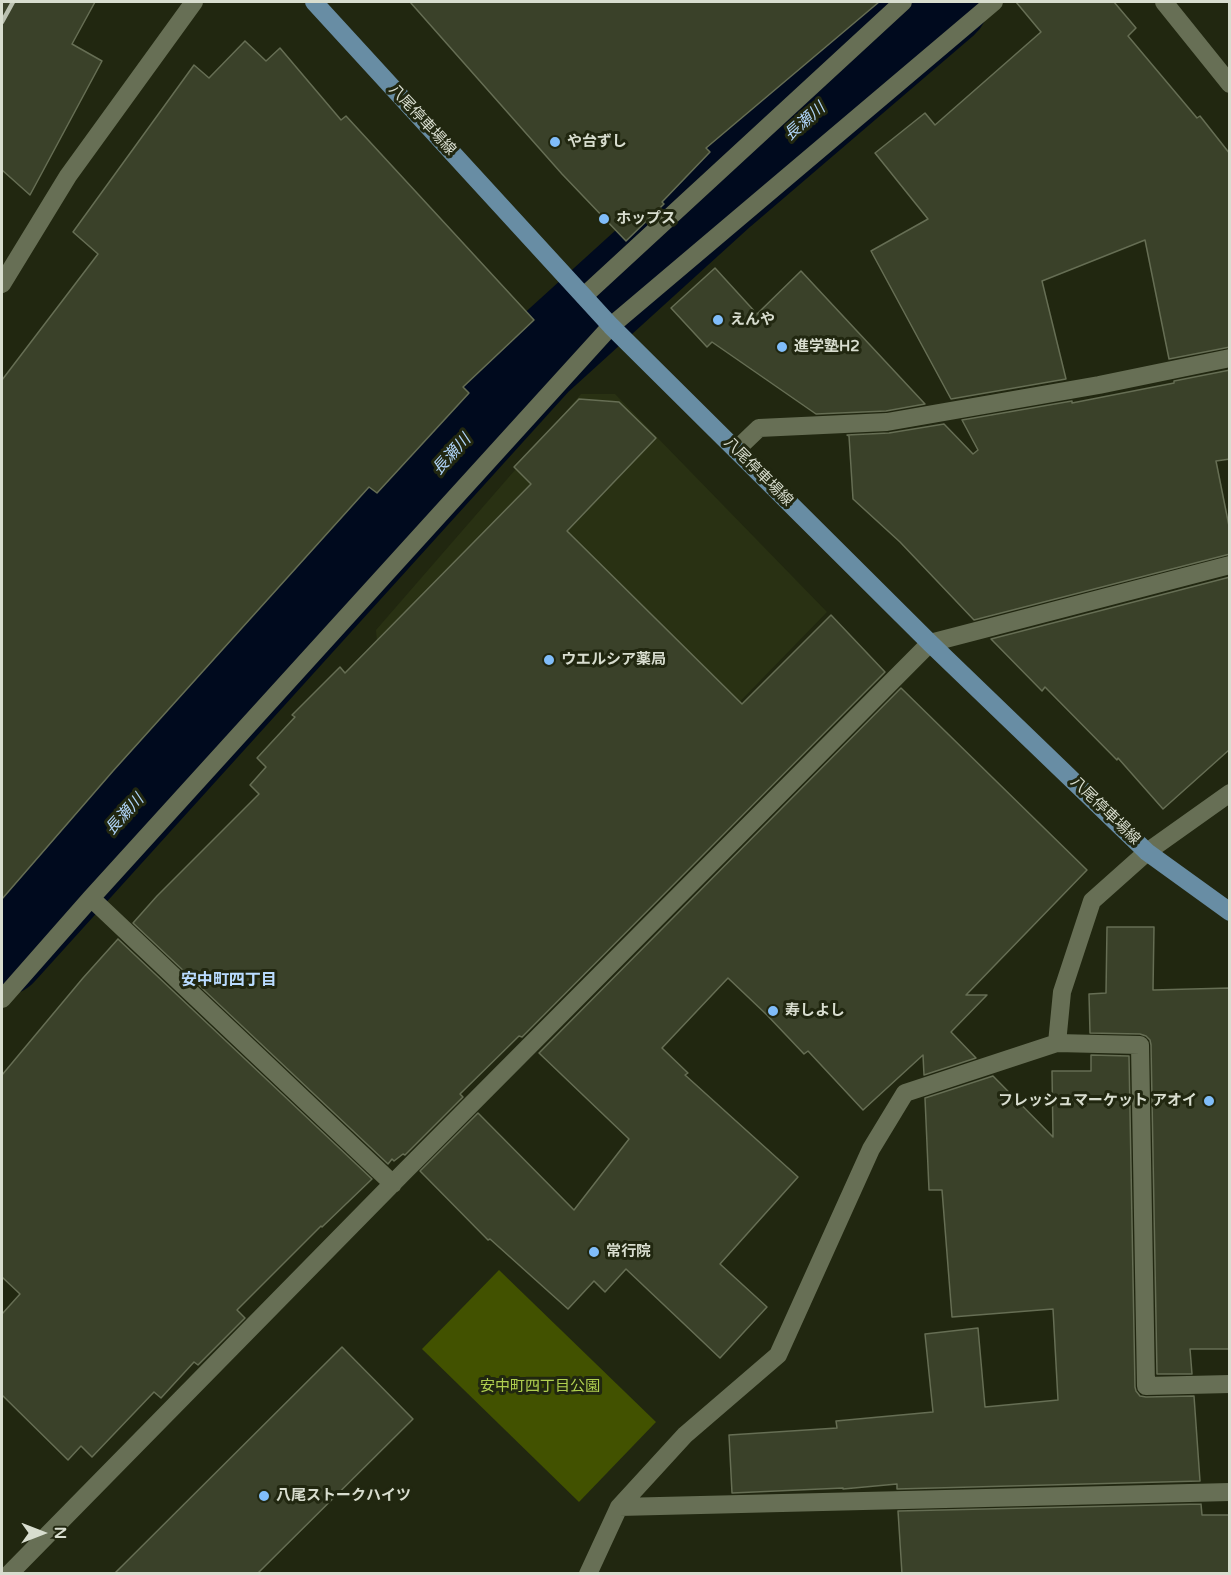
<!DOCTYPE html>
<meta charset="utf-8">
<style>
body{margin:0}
#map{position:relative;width:1231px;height:1575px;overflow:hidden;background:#212710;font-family:"Varela Round",sans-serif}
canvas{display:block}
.frame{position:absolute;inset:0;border:3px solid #d8ddcf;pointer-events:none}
.north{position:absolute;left:12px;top:1503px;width:60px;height:60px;-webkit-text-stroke:4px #212710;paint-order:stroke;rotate:90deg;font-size:16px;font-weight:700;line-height:24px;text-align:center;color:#d8ddcf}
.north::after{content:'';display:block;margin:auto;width:21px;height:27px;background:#d8ddcf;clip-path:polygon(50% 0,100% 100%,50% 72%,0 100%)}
</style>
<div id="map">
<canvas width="1231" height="1575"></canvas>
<div class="frame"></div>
<div class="north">N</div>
</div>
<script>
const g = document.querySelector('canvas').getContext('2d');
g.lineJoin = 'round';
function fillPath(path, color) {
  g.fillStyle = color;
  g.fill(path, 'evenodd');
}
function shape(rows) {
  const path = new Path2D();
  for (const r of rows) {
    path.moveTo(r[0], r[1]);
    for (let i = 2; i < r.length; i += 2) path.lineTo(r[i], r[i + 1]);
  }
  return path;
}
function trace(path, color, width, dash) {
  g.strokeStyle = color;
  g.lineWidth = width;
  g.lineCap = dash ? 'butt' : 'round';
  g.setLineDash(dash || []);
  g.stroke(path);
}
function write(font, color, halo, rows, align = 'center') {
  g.font = font + ' "Varela Round","Noto Sans JP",sans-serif';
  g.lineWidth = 6;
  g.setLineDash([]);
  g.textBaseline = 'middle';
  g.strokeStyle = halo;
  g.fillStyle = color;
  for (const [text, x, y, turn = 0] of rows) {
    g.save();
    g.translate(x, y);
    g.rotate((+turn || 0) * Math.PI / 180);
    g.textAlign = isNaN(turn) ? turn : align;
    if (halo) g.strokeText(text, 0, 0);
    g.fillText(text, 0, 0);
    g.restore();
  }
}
const built = shape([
 [581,394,615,394,827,612,586,860,378,655,376,630]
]);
const green = shape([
 [499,1270,656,1422,579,1502,422,1349]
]);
const river = shape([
 [2,952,537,361,722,193,945,2]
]);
const building = shape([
 [2,2,95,2,72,44,102,61,30,195,2,170,2,2],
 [410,2,879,2,706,148,710,152,662,202,664,204,626,241,562,174,410,2],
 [1016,2,1114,2,1136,28,1128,36,1197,118,1200,116,1230,154,1230,347,1169,359,1145,240,1042,281,1066,379,951,399,871,251,928,219,875,153,925,113,935,125,1041,32,1016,2],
 [245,41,266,61,280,48,341,120,346,116,534,320,463,387,469,393,377,493,369,487,113,771,2,899,2,380,98,254,73,232,194,65,209,78,245,41],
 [715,268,757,314,801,271,925,404,886,411,816,414,712,342,707,347,671,308,715,268],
 [1230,370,1230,459,1216,461,1230,531,1230,554,974,620,900,542,853,499,849,436,847,435,889,433,944,424,973,454,978,450,962,420,1072,401,1072,403,1174,383,1174,381,1230,370],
 [579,399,619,402,656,438,567,531,742,704,831,615,885,672,522,1037,519,1036,460,1094,463,1097,405,1155,403,1154,394,1161,392,1159,388,1164,133,923,157,896,259,794,250,785,266,767,257,758,295,717,292,715,340,667,345,673,531,484,514,467,579,399],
 [1230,577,1229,750,1163,809,1118,758,1117,760,1045,687,1042,691,991,639,1230,577],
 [901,688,1087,870,966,995,987,995,951,1032,976,1058,924,1075,923,1055,863,1110,808,1051,804,1054,767,1015,728,978,662,1048,688,1073,685,1075,798,1177,720,1264,767,1307,720,1358,626,1269,605,1292,594,1281,568,1309,490,1239,488,1240,420,1171,478,1113,574,1210,629,1139,539,1053,901,688],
 [1107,927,1154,927,1153,990,1230,988,1230,1349,1190,1349,1192,1374,1157,1374,1151,1045,1150,1040,1146,1036,1140,1034,1090,1033,1089,994,1106,993,1107,927],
 [118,939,372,1179,322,1227,321,1226,237,1310,245,1318,198,1365,194,1362,161,1398,154,1392,92,1457,81,1446,68,1460,2,1395,2,1314,20,1294,2,1277,2,1075,83,978,118,939],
 [1091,1055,1129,1056,1135,1387,1136,1391,1140,1396,1146,1397,1194,1396,1200,1481,897,1489,897,1484,843,1489,843,1488,732,1493,729,1435,837,1428,836,1421,933,1412,925,1334,978,1328,985,1407,1058,1400,1053,1309,952,1317,942,1190,929,1190,925,1098,993,1076,1053,1137,1052,1071,1091,1071,1091,1055],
 [342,1347,413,1419,257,1574,114,1574,342,1347],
 [1201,1504,1202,1515,1230,1515,1230,1574,902,1574,898,1511,1201,1504]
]);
const minor = shape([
 [1164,2,1230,84],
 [2,284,68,176,194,2],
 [584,296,903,2],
 [736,450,759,428,887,422,1099,385,1230,358],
 [91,898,393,1184],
 [2,999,91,898,611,326,994,2],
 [1057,1043,1140,1045,1146,1386,1230,1384],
 [619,1507,1230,1492],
 [9,1574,404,1172,930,643,1230,565],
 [588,1574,619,1507,685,1435,778,1355,871,1149,905,1093,1057,1043,1062,992,1092,901,1147,852,1230,793]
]);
const major = shape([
 [314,2,611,326,736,450,930,643,1147,852,1230,912]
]);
const rail = shape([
 [2,22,13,2]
]);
const markers = [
 [555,142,6,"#80bdfa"],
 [604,219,6,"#80bdfa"],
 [718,320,6,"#80bdfa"],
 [782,347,6,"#80bdfa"],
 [549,660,6,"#80bdfa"],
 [773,1011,6,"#80bdfa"],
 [1209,1101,6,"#80bdfa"],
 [594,1252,6,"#80bdfa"],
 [264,1496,6,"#80bdfa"]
];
const streetNames = [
 ["八尾停車場線",422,120,47],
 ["八尾停車場線",758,472,45],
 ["八尾停車場線",1105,811,44]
];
const poiNames = [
 ["や台ずし",567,142],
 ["ホップス",616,219],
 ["えんや",730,320],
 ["進学塾H2",794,347],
 ["ウエルシア薬局",561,660],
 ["寿しよし",785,1011],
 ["フレッシュマーケット アオイ",1197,1101,"right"],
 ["常行院",606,1252],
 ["八尾ストークハイツ",276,1496]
];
const parkNames = [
 ["安中町四丁目公園",540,1387]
];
const waterNames = [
 ["長瀬川",805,122,-41],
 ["長瀬川",452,455,-48],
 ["長瀬川",125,815,-48]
];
const neighbourhoodNames = [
 ["安中町四丁目",229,981]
];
fillPath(built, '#293113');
fillPath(green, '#425200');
trace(river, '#000a1e', 88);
fillPath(building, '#3a4129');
trace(building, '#666e54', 1.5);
trace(minor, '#676f55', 18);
trace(major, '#688da4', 18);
trace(rail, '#bac0b0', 4.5);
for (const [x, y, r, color] of markers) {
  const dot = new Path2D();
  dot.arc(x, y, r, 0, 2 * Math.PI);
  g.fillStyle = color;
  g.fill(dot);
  trace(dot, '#212710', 2);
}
write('15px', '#d8ddcf', '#212710', streetNames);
write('bold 15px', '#d8ddcf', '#212710', poiNames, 'left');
write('15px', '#b1d150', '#212710', parkNames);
write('italic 16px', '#afd3f7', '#212710', waterNames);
write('bold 16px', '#badcff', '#212710', neighbourhoodNames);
</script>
